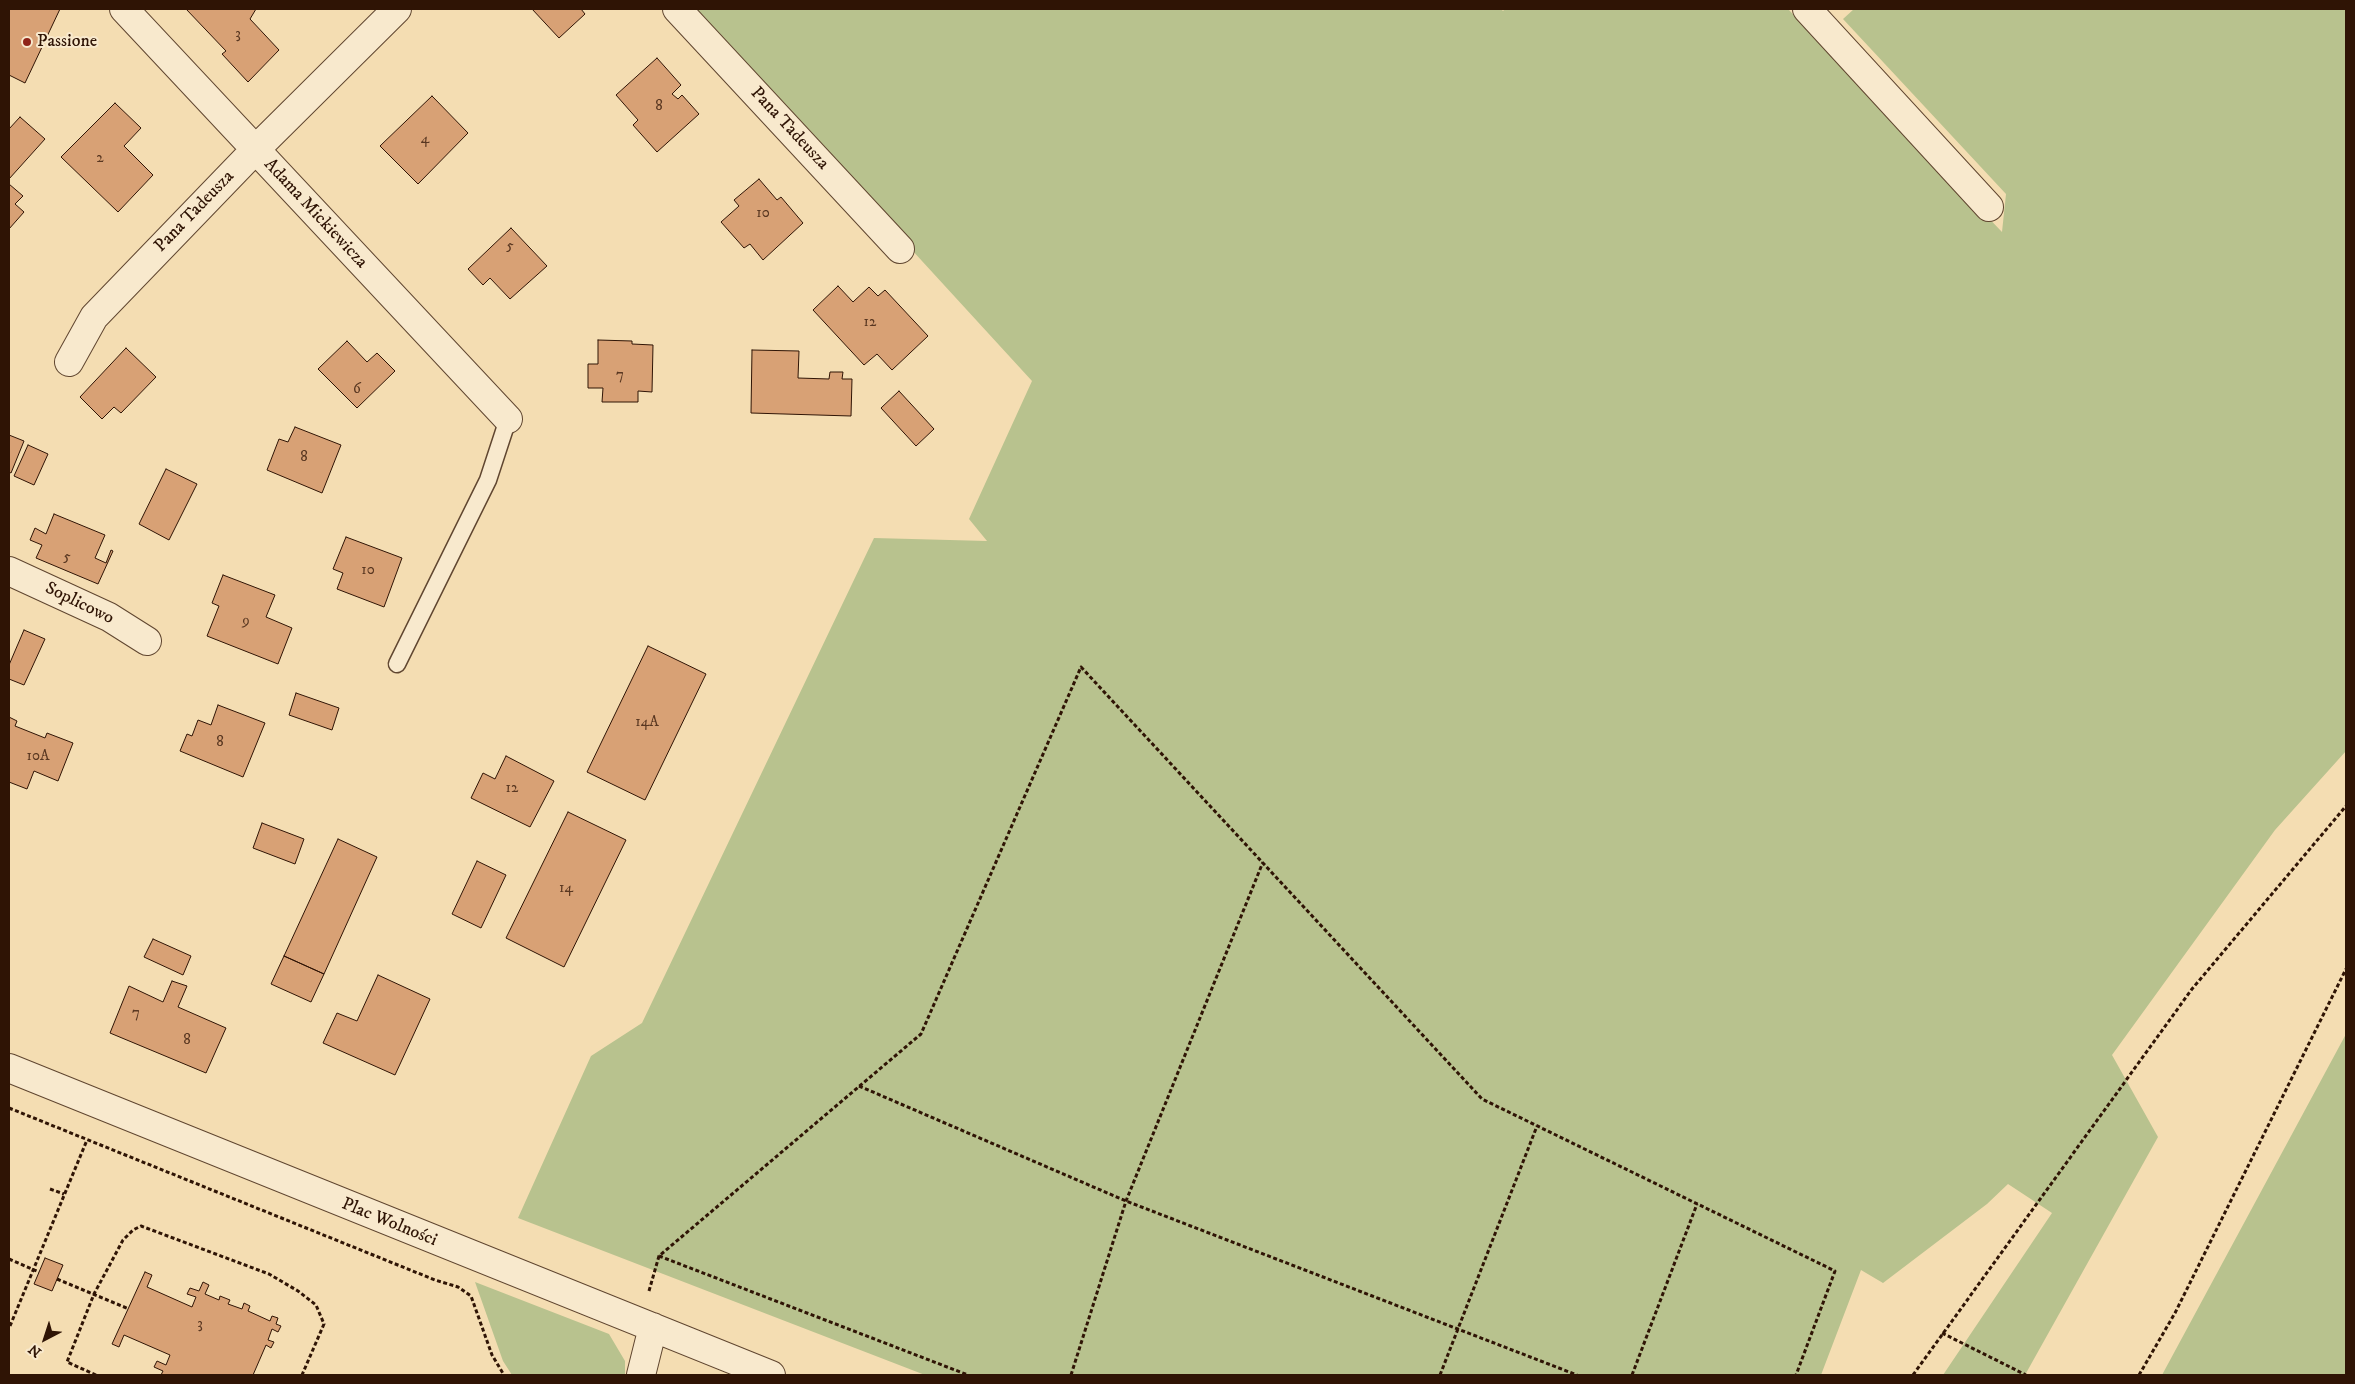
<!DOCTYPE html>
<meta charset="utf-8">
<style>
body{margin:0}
#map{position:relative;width:2355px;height:1384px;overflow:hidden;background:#f4ddb2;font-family:"IM FELL DW Pica",serif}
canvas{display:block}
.frame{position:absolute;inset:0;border:10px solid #2f1405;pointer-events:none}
.north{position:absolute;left:20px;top:1314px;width:50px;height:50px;-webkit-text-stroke:4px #f8e9cd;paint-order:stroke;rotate:220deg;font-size:14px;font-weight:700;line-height:20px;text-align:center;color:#2f1405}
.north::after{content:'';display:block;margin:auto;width:18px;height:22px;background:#2f1405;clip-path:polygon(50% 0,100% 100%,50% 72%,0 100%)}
</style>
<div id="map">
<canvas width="2355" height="1384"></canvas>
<div class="frame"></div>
<div class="north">N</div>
</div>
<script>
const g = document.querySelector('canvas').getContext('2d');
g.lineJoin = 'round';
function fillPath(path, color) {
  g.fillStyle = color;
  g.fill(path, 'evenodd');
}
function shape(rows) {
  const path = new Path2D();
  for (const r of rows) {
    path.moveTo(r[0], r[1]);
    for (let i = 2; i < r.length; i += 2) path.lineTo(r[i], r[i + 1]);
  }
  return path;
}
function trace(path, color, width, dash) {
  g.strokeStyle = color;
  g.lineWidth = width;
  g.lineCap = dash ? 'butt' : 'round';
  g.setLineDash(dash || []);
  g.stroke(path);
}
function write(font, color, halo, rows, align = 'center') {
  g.font = font + ' "IM FELL DW Pica",serif';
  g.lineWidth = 4;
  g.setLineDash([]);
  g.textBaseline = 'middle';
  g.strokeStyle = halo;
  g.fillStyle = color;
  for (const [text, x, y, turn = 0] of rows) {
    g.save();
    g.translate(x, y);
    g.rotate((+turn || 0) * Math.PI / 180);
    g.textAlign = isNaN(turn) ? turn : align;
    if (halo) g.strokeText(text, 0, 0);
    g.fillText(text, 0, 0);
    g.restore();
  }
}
const green = shape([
 [691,9,1501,9,1503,11,1505,9,1788,9,2002,232,2006,194,1843,19,1854,9,2346,9,2346,751,2275,830,2112,1055,2158,1137,2025,1375,1943,1375,2052,1213,2008,1184,1987,1204,1883,1283,1861,1270,1821,1375,925,1375,518,1218,591,1056,642,1023,874,538,987,541,969,519,1032,381],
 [2346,1034,2346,1375,2162,1375],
 [475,1282,609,1334,625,1361,625,1375,512,1375,503,1361]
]);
const building = shape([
 [9,9,60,9,25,83,9,75,9,9],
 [186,9,256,9,250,19,279,50,248,82,222,54,226,51,186,9],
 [532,9,581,9,585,14,559,38,532,9],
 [657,58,681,85,672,94,678,99,682,95,699,114,657,152,633,125,638,120,616,95,657,58],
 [432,96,468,133,418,184,380,146,432,96],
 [115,103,141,128,124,146,153,175,118,212,61,157,115,103],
 [20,117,45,139,9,179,9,129,20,117],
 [759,179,777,200,781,197,803,223,763,260,750,244,744,248,721,222,739,206,734,200,759,179],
 [9,184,23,196,15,204,24,212,9,229,9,184],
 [511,228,547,266,510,299,490,278,483,285,468,269,511,228],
 [838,286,853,302,869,287,878,296,885,290,928,336,892,370,877,354,864,365,813,310,838,286],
 [598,340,632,341,632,344,653,345,652,392,638,391,638,402,602,402,603,388,588,388,588,364,598,364,598,340],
 [347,341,367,362,377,353,395,371,357,408,318,369,347,341],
 [126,348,156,377,121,413,114,407,102,419,80,397,126,348],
 [752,350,799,351,798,378,829,379,830,372,843,372,842,379,852,379,851,416,751,413,752,350],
 [899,391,934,429,916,446,881,408,899,391],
 [295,427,341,445,322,493,267,470,279,439,288,442,295,427],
 [9,435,24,441,11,473,9,472,9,435],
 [28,445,48,454,34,485,14,476,28,445],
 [166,469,197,484,169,540,139,524,166,469],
 [54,514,105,535,95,558,106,563,111,550,113,551,98,584,36,558,42,545,30,540,35,528,46,534,54,514],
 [346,537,402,558,384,607,337,589,343,573,333,569,346,537],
 [223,575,275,595,266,617,292,628,278,664,207,636,219,606,212,603,223,575],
 [24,630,45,639,24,685,9,679,9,665,24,630],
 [648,646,706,674,645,800,587,772,648,646],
 [296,693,339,708,332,730,289,715,296,693],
 [218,705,265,723,243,777,180,751,187,734,192,736,198,720,211,725,218,705],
 [9,717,17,721,15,726,45,738,47,733,73,743,58,781,34,771,27,789,9,782,9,717],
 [506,756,554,781,530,827,471,798,483,773,495,779,506,756],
 [568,812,626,840,564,967,506,938,568,812],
 [262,823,304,839,295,864,253,848,262,823],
 [338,839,377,857,324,974,284,956,338,839],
 [477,861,506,875,481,928,452,914,477,861],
 [153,939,191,956,183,975,144,957,153,939],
 [284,956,324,974,311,1002,271,984,284,956],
 [378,975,430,999,395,1075,323,1043,337,1013,357,1021,378,975],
 [172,981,187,986,178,1007,226,1028,206,1073,110,1033,129,986,163,1002,172,981],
 [45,1258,63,1265,52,1291,34,1284,45,1258],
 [145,1272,152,1275,147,1287,192,1307,196,1297,187,1294,190,1288,199,1291,203,1282,209,1285,205,1294,219,1300,220,1296,230,1300,228,1304,242,1309,244,1303,250,1306,248,1311,270,1321,272,1316,278,1318,276,1324,281,1326,278,1332,272,1329,268,1340,274,1342,271,1348,266,1345,253,1375,161,1375,163,1371,154,1367,157,1361,166,1365,170,1355,124,1335,119,1347,112,1344,145,1272]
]);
const path = shape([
 [859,1086,1126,1201,1577,1375],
 [9,1108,435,1280,458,1287,471,1296,492,1355,504,1375],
 [50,1189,64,1194],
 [659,1256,968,1375],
 [9,1259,39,1272],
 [57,1279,129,1309],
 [649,1291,659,1256,921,1034,1081,667,1482,1099,1835,1271,1796,1375],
 [10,1326,87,1140],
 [1942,1333,2026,1375],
 [96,1375,67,1362,94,1294,123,1240,133,1230,141,1226,269,1274,298,1291,316,1305,324,1324,302,1375],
 [1071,1375,1126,1201,1263,862],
 [1440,1375,1537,1126],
 [1632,1375,1697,1204],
 [1913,1375,2192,989,2346,806],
 [2139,1375,2175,1313,2346,969]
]);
const lane = shape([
 [397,664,488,480,508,419]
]);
const street = shape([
 [124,9,508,419],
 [677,9,900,249],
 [1807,9,1989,207],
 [69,362,94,317,255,150,397,9],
 [9,571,109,617,147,641],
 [9,1068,771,1375],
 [641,1375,653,1327]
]);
const markers = [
 [27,42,5,"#8f2418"]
];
const numberNames = [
 ["3",238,35],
 ["8",659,107],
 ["4",425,140],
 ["2",100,159],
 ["10",763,214],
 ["5",510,247],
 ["12",870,323],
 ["7",620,376],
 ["6",357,390],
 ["8",304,458],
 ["5",67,558],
 ["10",368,571],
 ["9",246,622],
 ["14A",647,723],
 ["8",220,743],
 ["10A",38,757],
 ["12",512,789],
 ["14",566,889],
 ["7",136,1014],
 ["8",187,1041],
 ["3",200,1325]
];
const poiNames = [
 ["Passione",37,42]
];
const streetNames = [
 ["Pana Tadeusza",789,129,47],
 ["Pana Tadeusza",195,212,-46],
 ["Adama Mickiewicza",315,214,47],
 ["Soplicowo",79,604,26],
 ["Plac Wolności",389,1223,22]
];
fillPath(green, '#b8c28e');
fillPath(building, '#d8a175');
trace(building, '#2f1405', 1);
trace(lane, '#604630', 19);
trace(street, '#604630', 30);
trace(path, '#2f1405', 3, [4, 2.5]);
trace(lane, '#f8e9cd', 16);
trace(street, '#f8e9cd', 28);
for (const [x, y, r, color] of markers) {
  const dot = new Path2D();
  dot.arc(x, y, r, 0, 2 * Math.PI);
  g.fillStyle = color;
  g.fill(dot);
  trace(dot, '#f8e9cd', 2);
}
write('15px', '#593721', null, numberNames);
write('18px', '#2f1405', '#f8e9cd', poiNames, 'left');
write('18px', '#2f1405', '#f8e9cd', streetNames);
</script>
